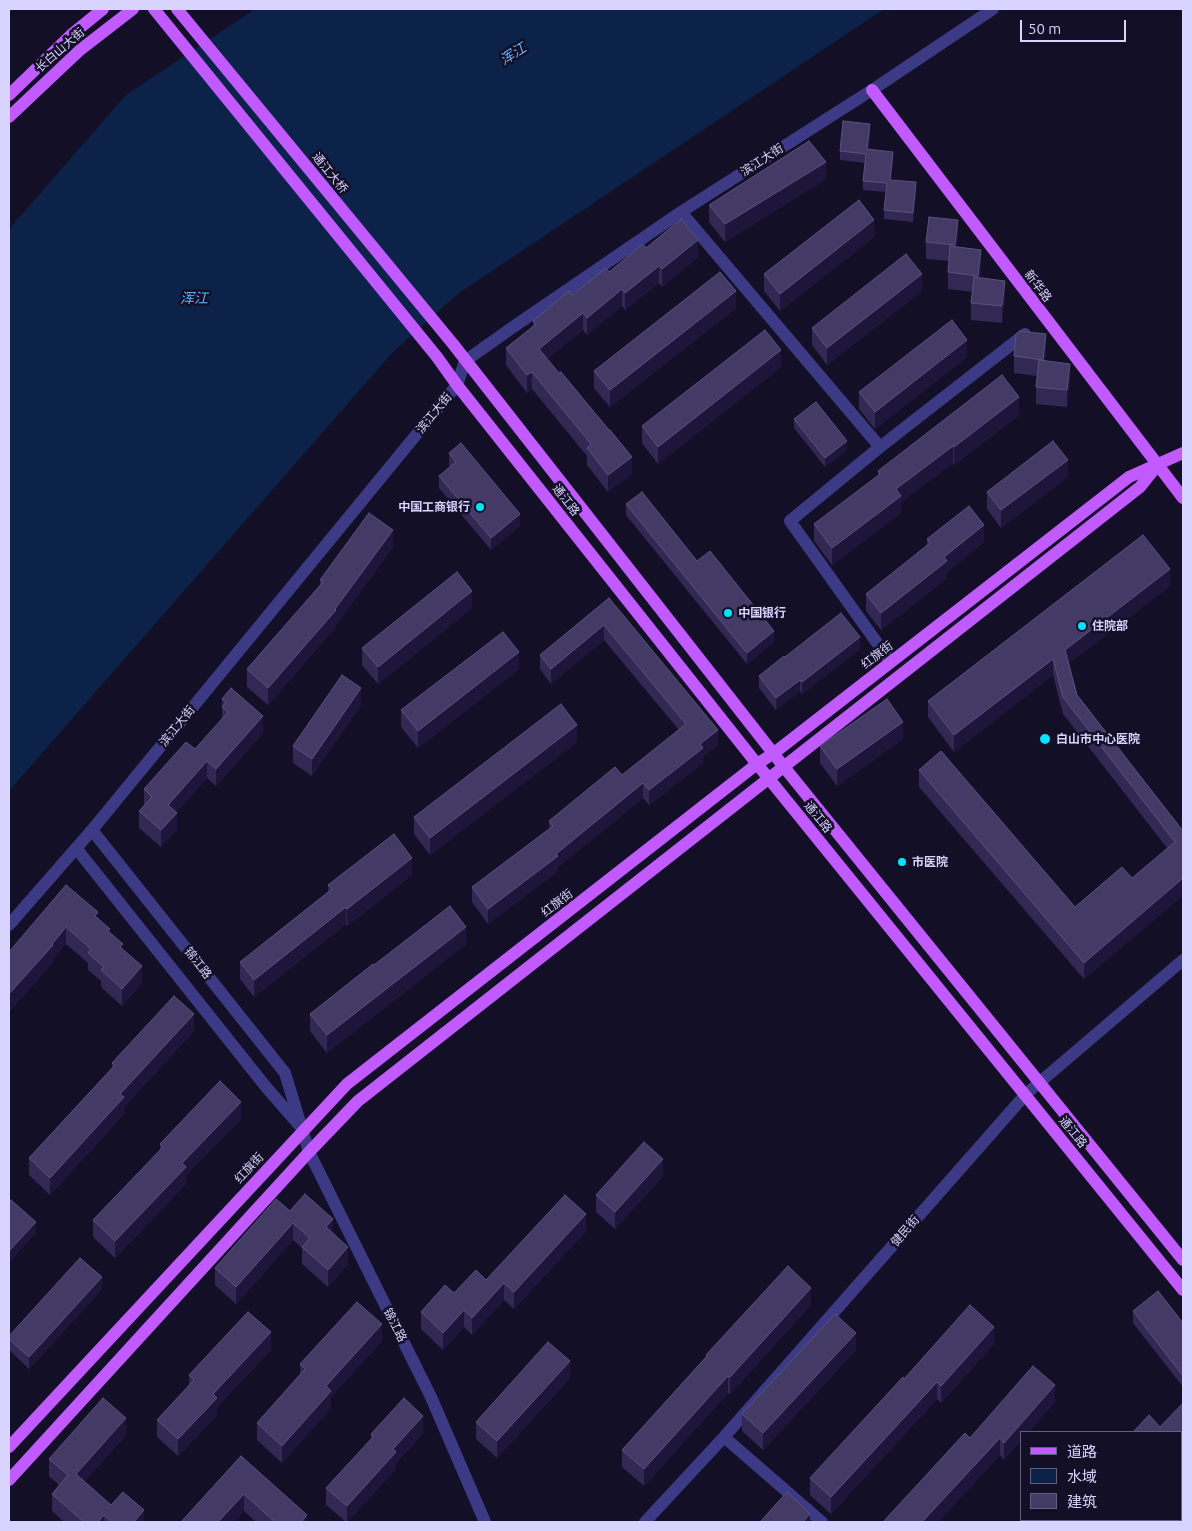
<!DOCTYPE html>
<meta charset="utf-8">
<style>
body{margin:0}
#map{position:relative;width:1192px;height:1531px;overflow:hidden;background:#130f26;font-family:Ubuntu,"Noto Sans SC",sans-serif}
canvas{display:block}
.frame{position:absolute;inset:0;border:10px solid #d9d4ff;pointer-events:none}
.legend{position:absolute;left:1020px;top:1431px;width:162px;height:90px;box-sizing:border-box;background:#130f26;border:1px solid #625e7d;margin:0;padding:6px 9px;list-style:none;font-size:15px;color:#d9d4ff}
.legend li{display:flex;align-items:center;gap:10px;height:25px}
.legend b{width:25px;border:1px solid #625e7d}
.scale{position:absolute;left:1020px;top:20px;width:106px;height:22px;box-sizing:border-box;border:2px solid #d9d4ff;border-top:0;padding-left:6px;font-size:15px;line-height:18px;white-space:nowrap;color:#d9d4ff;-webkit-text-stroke:4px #130f26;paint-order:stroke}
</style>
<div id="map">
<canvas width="1192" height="1531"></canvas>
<div class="frame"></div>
<ul class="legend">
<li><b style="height:6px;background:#c25bff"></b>道路</li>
<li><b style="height:14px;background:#0c2248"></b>水域</li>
<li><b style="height:14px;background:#433a66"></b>建筑</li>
</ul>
<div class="scale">50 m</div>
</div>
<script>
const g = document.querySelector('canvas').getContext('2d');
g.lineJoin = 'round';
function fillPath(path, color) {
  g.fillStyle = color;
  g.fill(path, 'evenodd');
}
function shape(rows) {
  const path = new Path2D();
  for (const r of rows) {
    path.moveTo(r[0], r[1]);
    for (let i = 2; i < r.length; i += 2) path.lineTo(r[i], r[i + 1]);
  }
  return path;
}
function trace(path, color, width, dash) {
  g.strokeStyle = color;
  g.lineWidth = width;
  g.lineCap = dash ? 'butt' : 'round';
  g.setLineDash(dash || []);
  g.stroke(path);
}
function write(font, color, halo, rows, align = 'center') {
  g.font = font + ' Ubuntu,"Noto Sans SC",sans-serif';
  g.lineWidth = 5;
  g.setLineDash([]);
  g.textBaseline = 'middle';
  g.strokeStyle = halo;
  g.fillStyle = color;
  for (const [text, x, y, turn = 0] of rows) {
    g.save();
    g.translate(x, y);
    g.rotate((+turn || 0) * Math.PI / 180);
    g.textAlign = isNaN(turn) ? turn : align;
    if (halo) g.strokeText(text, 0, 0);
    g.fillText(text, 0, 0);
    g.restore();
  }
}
const water = shape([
 [255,9,884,9,459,293,392,353,9,791,9,229,126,95]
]);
const minor = shape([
 [681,212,880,447,790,521,890,661],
 [880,447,1025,334],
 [92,830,285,1073,309,1152,431,1397,485,1522],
 [76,848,266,1087,300,1126],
 [9,925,92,830,457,385,465,361,516,325,681,212,872,90,993,9],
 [724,1437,822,1522],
 [645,1522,724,1437,1026,1094,1183,960]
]);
const major = shape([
 [154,9,437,357,457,385,757,764,1183,1290],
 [177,9,453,344,784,767,1183,1260],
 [872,90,1183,498],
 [9,95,71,35,103,9],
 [9,117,80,50,133,9],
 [9,1447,347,1084,757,764,774,753,1129,477,1183,453],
 [9,1480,309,1152,358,1101,1140,487,1156,467],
 [1182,1522,1183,1521]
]);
const wall = shape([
 [870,133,868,150,893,161,891,180,916,191,913,222,884,219,884,210,886,192,863,190,863,181,865,163,840,160,840,151],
 [826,179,725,242,709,222,709,205],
 [874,237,780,311,764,291,764,274],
 [958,237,956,247,981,267,980,278,1005,298,1002,323,971,320,971,303,973,292,948,289,948,272,949,261,926,259,926,242],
 [646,248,698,257,662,287,659,283,625,310,622,306,587,335,583,330,547,359,632,474,608,492,587,465,587,456,532,389,527,393,506,365,506,348,533,327,533,321],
 [922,291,827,365,812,345,812,328],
 [736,308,610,407,594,388,594,371],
 [1046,351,1045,361,1070,381,1067,407,1036,404,1036,387,1037,376,1014,373,1014,356],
 [967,357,875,429,859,409,859,392],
 [781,367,658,464,642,443,642,426],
 [1019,415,954,465,953,463,901,502,901,513,832,565,814,541,814,524,878,476,878,471],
 [794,419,847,450,825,467,794,428],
 [449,453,520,526,491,550,439,488,439,476,450,467,449,465],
 [1068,477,1001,528,987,509,987,492],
 [626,504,697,561,774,642,747,664,626,515],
 [927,539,984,542,947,572,947,578,881,630,866,611,866,594,927,545],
 [393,547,336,625,336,627,268,705,247,687,247,669,320,586,320,580],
 [1170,586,1069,663,1077,695,1183,831,1183,895,1084,979,919,787,919,770,1075,907,1132,878,1167,848,1063,714,1053,675,954,752,928,717,928,701],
 [609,598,718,745,703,757,703,763,649,805,643,798,558,867,558,871,488,924,472,902,472,887,549,829,549,821,622,775,679,730,604,640,551,684,540,669,540,655],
 [472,608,378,684,362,665,362,648],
 [860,649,802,694,800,691,776,710,759,688,759,676],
 [519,669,418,748,401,727,401,710],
 [222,699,263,733,216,786,207,778,176,813,177,830,161,847,139,828,139,811,144,806,144,789,195,749,222,719],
 [361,705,312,776,293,763,293,746],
 [903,739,837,786,820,763,820,746],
 [577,742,430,855,414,834,414,817],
 [412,875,347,926,346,924,254,997,240,979,240,962,328,892,328,885],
 [66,885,98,918,123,949,142,983,122,1006,101,987,101,981,88,970,88,963,66,944,53,959,53,962,9,1012],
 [466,944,327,1053,310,1031,310,1014,374,965],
 [194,1031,124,1107,124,1114,50,1195,29,1175,29,1158,112,1068,112,1063],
 [241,1119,186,1175,186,1184,115,1258,93,1237,93,1220,160,1151,160,1144],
 [663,1176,615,1229,596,1212,596,1195],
 [290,1211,333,1233,348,1264,328,1287,302,1264,302,1248,293,1240,236,1304,215,1285,215,1268],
 [586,1231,514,1309,504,1300,472,1335,464,1327,443,1350,421,1329,421,1312,454,1293,486,1280],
 [102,1289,29,1369,9,1350,9,1336],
 [811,1305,730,1394,728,1393,644,1486,622,1467,622,1450,706,1357,706,1355],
 [1133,1311,1183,1323,1183,1387,1133,1323],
 [382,1341,331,1397,331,1408,282,1463,257,1440,257,1423,300,1374,300,1364],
 [994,1344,941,1403,937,1399,831,1514,810,1495,810,1478,904,1379],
 [271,1350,217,1407,217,1415,178,1456,157,1437,157,1420,189,1385,189,1375],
 [856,1350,763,1450,742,1431,742,1414],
 [570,1378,497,1458,476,1439,476,1422],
 [1055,1402,1004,1460,1000,1455,938,1522,883,1522,970,1438],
 [423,1433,396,1463,396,1469,347,1522,346,1522,326,1505,326,1488,371,1439,371,1434],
 [126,1435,84,1482,111,1505,144,1522,64,1522,52,1511,52,1494,59,1485,49,1476,49,1459],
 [241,1456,307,1522,256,1522,244,1511,234,1522,181,1522]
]);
const shadedWall = shape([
 [870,124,870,133,867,158,867,149],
 [893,152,893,161,890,188,890,180],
 [826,162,826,179,725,242,725,224],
 [916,182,916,191,913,222,913,213],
 [874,220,874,237,780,311,780,294],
 [958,220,958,237,955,262,955,245],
 [698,240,698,257,662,287,662,269],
 [981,250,981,267,978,293,978,276],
 [659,266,659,283,625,310,625,293],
 [922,274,922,291,827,365,827,348],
 [1005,281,1005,298,1002,323,1002,306],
 [622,289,622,306,587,335,587,318],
 [736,291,736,308,610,407,610,390],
 [583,313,583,330,539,366,539,349],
 [1046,334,1046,351,1043,377,1043,360],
 [967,340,967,357,875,429,875,412],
 [781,350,781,367,658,464,658,447],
 [1070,364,1070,381,1067,407,1067,390],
 [532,372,532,389,527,393,527,375],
 [1019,397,1019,415,954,465,954,447],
 [847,441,847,450,825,467,825,458],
 [953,446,953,463,901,502,901,513,832,565,832,548,896,489],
 [632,457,632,474,608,492,608,475],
 [1068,460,1068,477,1001,528,1001,510],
 [520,514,520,526,491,550,491,538],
 [984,525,984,542,947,572,947,578,881,630,881,613,944,557],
 [393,530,393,547,336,625,336,627,268,705,268,688,335,609],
 [1170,569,1170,586,1065,666,1065,650],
 [472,591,472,608,378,684,378,667],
 [604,625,604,640,551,684,551,669],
 [774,631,774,642,747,664,747,653],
 [860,637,860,649,802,694,802,682],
 [519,652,519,669,418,748,418,731],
 [1053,659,1053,675,954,752,954,735],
 [800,680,800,691,776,710,776,698],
 [361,688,361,705,312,776,312,759],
 [263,716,263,733,216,786,216,769],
 [903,722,903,739,837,786,837,769],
 [577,725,577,742,430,855,430,838],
 [718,730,718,745,703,757,703,763,649,805,649,790,700,744],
 [207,761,207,778,168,822,168,805],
 [643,783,643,798,558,867,558,871,488,924,488,909],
 [177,813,177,830,161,847,161,830],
 [412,858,412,875,347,926,347,909],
 [1183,878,1183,895,1084,979,1084,963],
 [346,907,346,924,254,997,254,980],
 [66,927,66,944,53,959,53,962,9,1012,9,994],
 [466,927,466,944,327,1053,327,1035],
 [142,966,142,983,122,1006,122,989],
 [194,1014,194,1031,124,1107,124,1114,50,1195,50,1178,120,1094],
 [241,1102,241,1119,186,1175,186,1184,115,1258,115,1241,182,1163],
 [663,1159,663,1176,615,1229,615,1212],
 [586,1214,586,1231,514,1309,514,1292],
 [333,1219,333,1236,326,1227],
 [36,1222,36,1233,9,1263,9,1251],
 [293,1223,293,1240,236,1304,236,1287],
 [348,1247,348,1264,328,1287,328,1270],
 [102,1277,102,1289,29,1369,29,1357],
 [504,1283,504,1300,472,1335,472,1318],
 [811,1288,811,1305,730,1394,730,1377],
 [464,1310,464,1327,443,1350,443,1333],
 [382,1324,382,1341,331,1397,331,1408,282,1463,282,1446,326,1386],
 [994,1327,994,1344,941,1403,941,1386],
 [271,1332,271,1350,217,1407,217,1415,178,1456,178,1439,213,1394],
 [856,1333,856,1350,763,1450,763,1433],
 [570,1361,570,1378,497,1458,497,1441],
 [728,1376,728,1393,644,1486,644,1469],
 [937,1382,937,1399,831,1514,831,1497],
 [1055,1385,1055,1402,1029,1432,1021,1432,1021,1441,1004,1460,1004,1443],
 [423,1416,423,1433,396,1463,396,1469,347,1522,347,1506,393,1449],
 [126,1418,126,1435,76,1491,76,1474],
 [1000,1438,1000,1455,938,1522,922,1522],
 [1183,1448,1183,1459,1181,1462,1181,1451],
 [244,1494,244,1511,234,1522,218,1522],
 [144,1510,144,1522,134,1522],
 [810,1514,810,1522,803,1522],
 [104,1515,104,1522,98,1522],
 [307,1515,307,1522,301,1522]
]);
const building = shape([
 [843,121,870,124,867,149,893,152,890,180,916,182,913,213,884,210,887,183,863,181,866,154,840,151,843,121],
 [809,141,826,162,725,224,709,205,809,141],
 [859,200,874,220,780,294,764,274,859,200],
 [929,217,958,220,955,245,926,242,929,217],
 [681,219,698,240,662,269,659,266,625,293,622,289,587,318,583,313,539,349,559,373,561,372,609,430,610,430,632,457,608,475,587,448,591,444,532,372,527,375,506,348,536,324,533,321,569,291,572,295,606,268,609,272,643,244,646,248,681,219],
 [950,246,981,250,978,276,948,272,950,246],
 [906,254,922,274,827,348,812,328,906,254],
 [720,272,736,291,610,390,594,371,720,272],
 [974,277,1005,281,1002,306,971,303,974,277],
 [952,320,967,340,875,412,859,392,952,320],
 [765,330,781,350,658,447,642,426,765,330],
 [1020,331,1046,334,1043,360,1014,356,1016,334,1020,331],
 [1039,360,1070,364,1067,390,1036,387,1039,360],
 [1002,375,1019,397,954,447,953,446,896,489,901,496,832,548,814,524,880,474,878,471,1002,375],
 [816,402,847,441,825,458,794,419,816,402],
 [1053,441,1068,460,1001,510,987,492,1053,441],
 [461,443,520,514,491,538,439,476,456,462,449,453,461,443],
 [642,492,697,561,710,551,774,631,747,653,626,504,642,492],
 [969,506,984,525,944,557,947,561,881,613,866,594,930,543,927,539,969,506],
 [369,513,393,530,335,609,336,610,268,688,247,669,323,582,320,580,369,513],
 [1143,535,1170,569,1065,650,1077,695,1183,831,1183,878,1084,963,919,770,941,751,1075,907,1122,867,1132,878,1175,842,1063,697,1053,659,954,735,928,701,1143,535],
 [457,572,472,591,378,667,362,648,457,572],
 [609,598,718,730,700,744,703,748,649,790,643,783,556,854,558,856,488,909,472,887,553,826,549,821,615,767,622,775,686,724,604,625,551,669,540,655,609,598],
 [841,613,860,637,802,682,800,680,776,698,759,676,784,656,785,657,841,613],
 [503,632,519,652,418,731,401,710,503,632],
 [342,675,361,688,312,759,293,746,342,675],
 [231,688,263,716,216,769,207,761,168,805,177,813,161,830,139,811,152,797,144,789,186,742,195,749,228,712,222,707,226,702,222,699,231,688],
 [887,699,903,722,837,769,820,746,887,699],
 [561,704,577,725,430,838,414,817,561,704],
 [394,834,412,858,347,909,346,907,254,980,240,962,332,889,328,885,394,834],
 [66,885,98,912,95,916,110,929,108,931,123,944,120,947,142,966,122,989,101,970,104,967,88,953,91,949,66,927,52,944,53,945,9,994,9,952,66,885],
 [450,906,466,927,327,1035,310,1014,373,964,374,965,450,906],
 [174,996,194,1014,120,1094,124,1097,50,1178,29,1158,115,1065,112,1063,174,996],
 [220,1081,241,1102,182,1163,186,1167,115,1241,93,1220,163,1147,160,1144,220,1081],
 [644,1142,663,1159,615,1212,596,1195,644,1142],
 [305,1194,333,1219,326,1227,348,1247,328,1270,302,1247,310,1238,293,1223,236,1287,215,1268,276,1199,290,1211,305,1194],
 [565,1195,586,1214,514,1292,504,1283,472,1318,464,1310,443,1333,421,1312,445,1285,454,1293,476,1270,486,1280,565,1195],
 [11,1200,36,1222,9,1251,9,1203,11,1200],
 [80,1258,102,1277,29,1357,9,1339,9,1336,80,1258],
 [788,1266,811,1288,730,1377,728,1376,644,1469,622,1450,707,1356,706,1355,788,1266],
 [1158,1291,1183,1323,1183,1376,1133,1311,1158,1291],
 [357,1302,382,1324,326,1386,331,1391,282,1446,257,1423,305,1369,300,1364,357,1302],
 [970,1305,994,1327,941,1386,937,1382,831,1497,810,1478,903,1377,904,1379,970,1305],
 [248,1312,271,1332,213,1394,217,1398,178,1439,157,1420,194,1380,189,1375,248,1312],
 [835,1314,856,1333,763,1433,742,1414,835,1314],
 [548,1342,570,1361,497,1441,476,1422,548,1342],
 [1033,1366,1055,1385,1004,1443,1000,1438,922,1522,883,1522,965,1433,970,1438,1033,1366],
 [103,1398,126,1418,76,1474,111,1505,123,1492,144,1510,134,1522,112,1522,104,1515,98,1522,84,1522,52,1494,68,1475,49,1459,103,1398],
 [404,1398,423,1416,393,1449,396,1452,347,1506,326,1488,373,1437,371,1434,404,1398],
 [1183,1403,1183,1448,1181,1451,1181,1432,1133,1432,1149,1415,1160,1427,1183,1403],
 [241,1456,307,1515,301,1522,275,1522,244,1494,218,1522,181,1522,241,1456],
 [787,1492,810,1514,803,1522,760,1522,787,1492]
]);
const markers = [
 [480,507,5,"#00e5ff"],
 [728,613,5,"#00e5ff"],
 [1082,626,5,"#00e5ff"],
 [1045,739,6,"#00e5ff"],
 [902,862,5,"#00e5ff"]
];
const streetNames = [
 ["长白山大街",60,50,-41],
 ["滨江大街",762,160,-33],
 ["通江大桥",330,173,51],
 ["新华路",1038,286,53],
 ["滨江大街",434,413,-51],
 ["通江路",566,500,52],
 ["红旗街",877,655,-38],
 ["滨江大街",177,726,-51],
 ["通江路",818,817,51],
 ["红旗街",557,903,-38],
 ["锦江路",198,963,52],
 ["通江路",1073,1132,51],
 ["红旗街",249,1168,-47],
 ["健民街",905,1231,-49],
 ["锦江路",395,1325,63]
];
const poiNames = [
 ["中国工商银行",470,507,"right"],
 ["中国银行",738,613],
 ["住院部",1092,626],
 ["白山市中心医院",1056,739],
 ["市医院",912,862]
];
const waterNames = [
 ["浑江",513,54,-33],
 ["浑江",194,298]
];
fillPath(water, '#0c2248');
trace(minor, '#3d3a85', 12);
trace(major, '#c25bff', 12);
fillPath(wall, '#312854');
fillPath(shadedWall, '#1d163a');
fillPath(building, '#433a66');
trace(building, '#5a527e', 1);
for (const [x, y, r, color] of markers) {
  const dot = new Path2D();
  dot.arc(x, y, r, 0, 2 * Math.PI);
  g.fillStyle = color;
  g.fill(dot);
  trace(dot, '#130f26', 2);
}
write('12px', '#d9d4ff', '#130f26', streetNames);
write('bold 12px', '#d9d4ff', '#130f26', poiNames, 'left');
write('italic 14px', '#62b6ff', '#130f26', waterNames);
</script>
